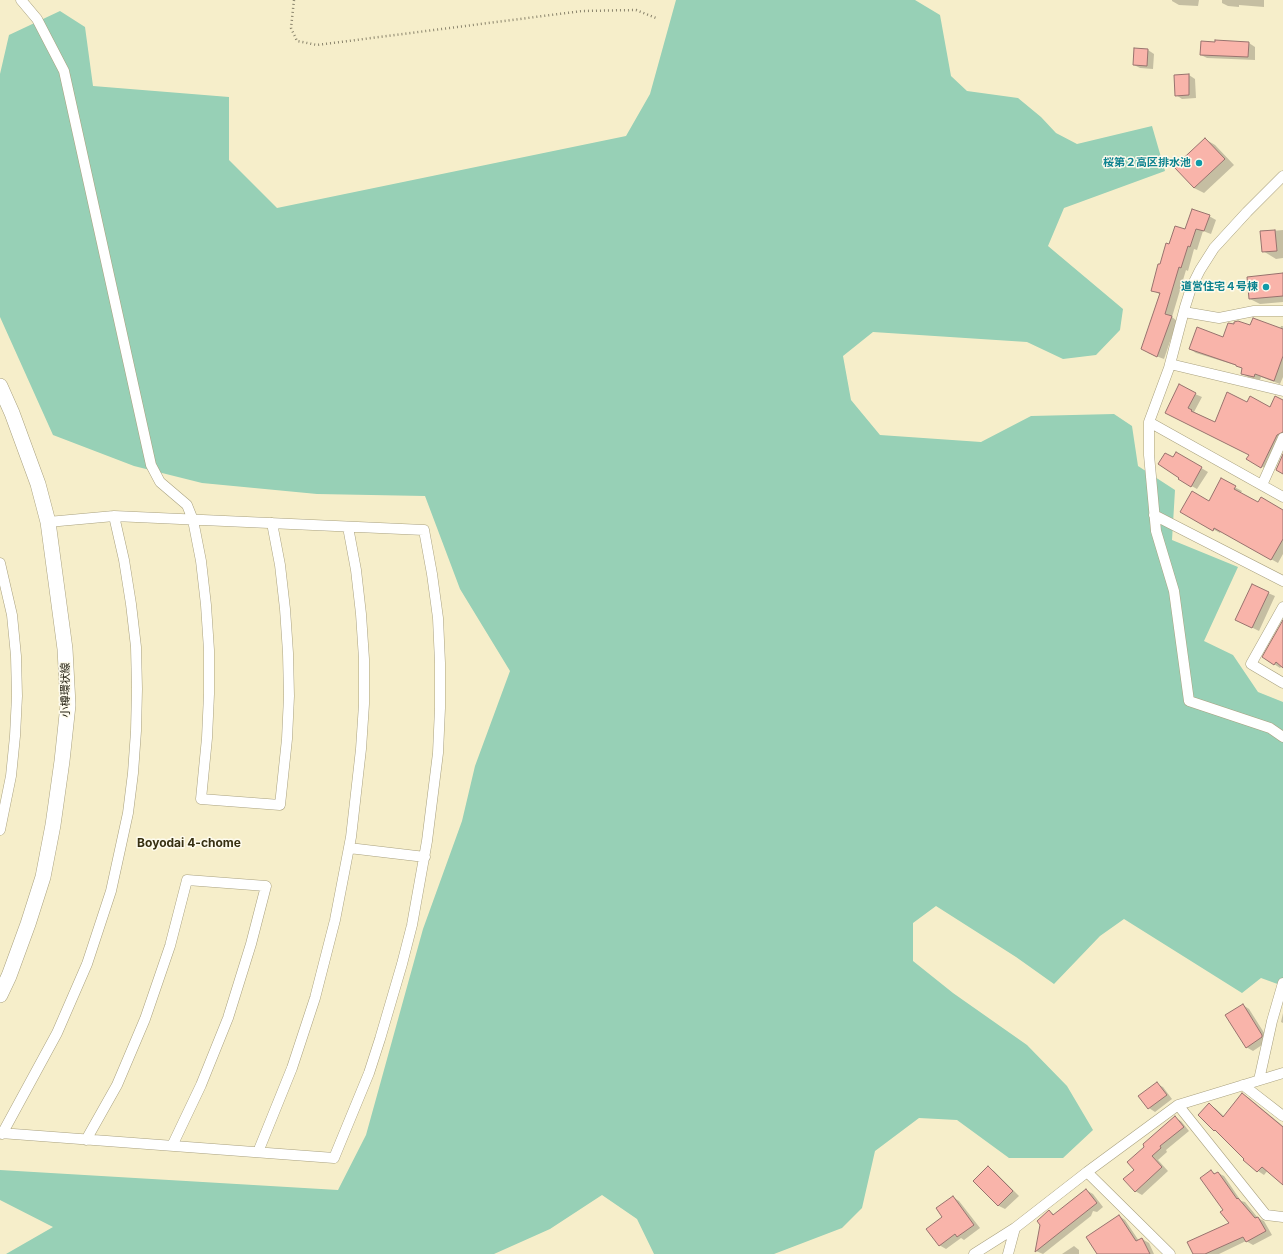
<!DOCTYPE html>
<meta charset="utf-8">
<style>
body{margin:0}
canvas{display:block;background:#f6eeca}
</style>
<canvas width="1283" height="1254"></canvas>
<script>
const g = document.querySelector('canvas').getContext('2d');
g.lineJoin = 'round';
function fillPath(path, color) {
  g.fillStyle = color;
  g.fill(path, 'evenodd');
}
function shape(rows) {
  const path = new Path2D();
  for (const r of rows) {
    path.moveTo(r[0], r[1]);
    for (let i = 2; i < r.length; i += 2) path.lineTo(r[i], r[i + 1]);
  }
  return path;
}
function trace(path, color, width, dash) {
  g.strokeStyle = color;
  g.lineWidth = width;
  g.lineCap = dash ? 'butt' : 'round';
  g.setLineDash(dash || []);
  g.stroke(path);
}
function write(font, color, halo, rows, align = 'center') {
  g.font = font + ' Inter,"Noto Sans JP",sans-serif';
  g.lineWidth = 3;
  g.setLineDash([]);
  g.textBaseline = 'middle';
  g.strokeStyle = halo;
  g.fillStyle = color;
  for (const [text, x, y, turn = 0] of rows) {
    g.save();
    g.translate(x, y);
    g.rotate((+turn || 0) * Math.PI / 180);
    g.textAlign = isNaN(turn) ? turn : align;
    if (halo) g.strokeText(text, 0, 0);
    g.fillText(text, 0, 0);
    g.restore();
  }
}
const green = shape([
 [676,0,915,0,940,15,951,76,967,91,1018,98,1041,117,1056,133,1077,144,1152,126,1165,171,1064,208,1048,246,1123,309,1120,330,1096,355,1063,359,1027,342,873,332,843,356,851,400,880,435,981,442,1031,416,1114,414,1132,426,1138,466,1175,490,1172,540,1238,567,1204,641,1233,655,1258,692,1283,702,1283,986,1261,978,1242,993,1124,919,1100,936,1054,984,1016,957,936,906,913,923,913,961,953,993,1027,1045,1067,1086,1093,1130,1063,1158,1009,1158,957,1120,919,1118,875,1151,862,1208,842,1228,774,1254,654,1254,637,1219,602,1195,550,1229,494,1254,6,1254,53,1227,0,1200,0,1170,338,1190,366,1135,423,929,462,821,475,766,510,671,460,589,425,496,317,494,202,483,134,466,53,435,0,317,0,74,9,35,60,11,85,27,93,86,229,97,229,160,277,208,626,136,650,94]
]);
const shadow = shape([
 [1172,0,1199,0,1198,6,1179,5,1172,1],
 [1222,0,1264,0,1264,7,1239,5,1239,7,1228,6,1222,3],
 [1249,43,1255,47,1255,60,1207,58,1201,55],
 [1148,50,1154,54,1153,69,1140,68,1134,65],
 [1189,75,1195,79,1196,98,1182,99,1176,95],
 [1205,139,1215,145,1234,165,1204,193,1194,188],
 [1209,216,1216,220,1211,234,1203,231,1197,250,1194,249,1188,271,1186,270,1172,317,1177,321,1164,359,1148,353,1161,295,1152,290,1170,246],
 [1283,230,1283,258,1276,259,1263,251,1261,232],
 [1283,274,1283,302,1260,304,1250,299],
 [1251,326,1280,329,1281,326,1283,326,1283,377,1280,384,1261,377,1260,380,1248,377,1242,373,1243,369,1238,366,1196,353,1190,349,1224,338],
 [1195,394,1202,397,1194,412,1216,423,1247,404,1271,408,1283,401,1283,440,1268,470,1248,459,1250,455,1172,416],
 [1176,453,1208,472,1197,489,1179,479,1180,477,1173,458],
 [1221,480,1242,491,1240,494,1258,504,1283,511,1283,554,1278,563,1221,531,1220,533,1182,512,1210,502],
 [1268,593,1275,596,1259,631,1243,623],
 [1283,622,1283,667,1282,666,1280,668,1274,664],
 [1243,1005,1249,1009,1268,1039,1268,1041,1253,1051,1246,1047],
 [1283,1013,1283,1023,1281,1022],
 [1157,1084,1163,1087,1172,1099,1155,1112,1149,1108,1140,1096],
 [1243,1094,1249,1098,1283,1126,1283,1183,1268,1170,1264,1175,1258,1171,1221,1134,1215,1130,1199,1115,1209,1105,1215,1108,1225,1117],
 [1175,1118,1181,1121,1189,1131,1166,1150,1167,1152,1158,1160,1168,1171,1142,1195,1135,1191,1135,1170],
 [988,1167,994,1171,1019,1196,1005,1209,999,1206,974,1181],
 [1211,1171,1216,1174,1218,1173,1224,1176,1241,1201,1245,1202,1258,1218,1264,1221,1272,1235,1253,1245,1246,1241,1219,1254,1194,1254,1231,1223,1225,1210],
 [1086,1190,1093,1194,1103,1207,1097,1212,1093,1211,1091,1216,1043,1254,1036,1251,1041,1224,1049,1211,1055,1215],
 [953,1197,959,1201,980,1228,964,1240,961,1238,946,1249,939,1245,944,1218],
 [1119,1216,1125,1220,1139,1241,1142,1239,1149,1243,1154,1254,1103,1254],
 [1074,1246,1079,1250,1079,1254,1062,1254]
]);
const building = shape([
 [1215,40,1249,42,1248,57,1200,55,1201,41,1215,42,1215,40],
 [1134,48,1148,49,1147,66,1133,65,1134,48],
 [1189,74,1189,95,1175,96,1174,75,1189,74],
 [1205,138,1225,159,1194,188,1174,167,1205,138],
 [1192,209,1210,215,1204,231,1196,229,1190,247,1188,246,1181,268,1179,267,1165,314,1172,316,1157,357,1141,349,1160,293,1151,291,1158,264,1160,264,1166,243,1169,244,1175,226,1185,229,1192,209],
 [1275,230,1277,251,1262,252,1260,231,1275,230],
 [1283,273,1283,296,1249,299,1247,277,1283,273],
 [1253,318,1283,329,1283,356,1274,381,1255,374,1254,377,1241,374,1242,368,1236,366,1236,365,1189,349,1197,327,1223,337,1228,323,1234,324,1234,322,1238,321,1250,325,1253,318],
 [1179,384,1196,393,1188,408,1192,410,1191,411,1215,422,1227,392,1247,402,1250,396,1270,407,1275,396,1283,400,1283,432,1277,435,1261,468,1246,459,1249,455,1165,413,1179,384],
 [1176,452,1202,467,1191,487,1178,479,1179,478,1158,464,1165,453,1173,457,1176,452],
 [1283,454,1283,474,1276,470,1283,454],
 [1221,478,1236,486,1234,489,1258,502,1261,497,1283,510,1283,539,1271,560,1214,528,1213,531,1180,512,1192,491,1209,501,1221,478],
 [1252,584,1269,592,1252,628,1235,620,1252,584],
 [1283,620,1283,668,1276,662,1274,665,1262,657,1283,620],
 [1243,1004,1262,1035,1262,1037,1246,1048,1225,1015,1243,1004],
 [1157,1082,1167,1095,1148,1109,1138,1096,1157,1082],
 [1242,1093,1283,1127,1283,1185,1262,1167,1257,1172,1243,1160,1244,1159,1215,1130,1214,1131,1198,1115,1209,1103,1223,1117,1242,1093],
 [1175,1116,1184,1127,1160,1146,1161,1148,1152,1156,1162,1167,1135,1192,1123,1179,1134,1170,1127,1162,1144,1147,1143,1144,1175,1116],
 [988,1166,1013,1191,998,1206,973,1181,988,1166],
 [1211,1170,1214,1174,1218,1172,1237,1199,1238,1198,1255,1218,1258,1217,1266,1231,1246,1242,1243,1237,1205,1254,1193,1254,1187,1242,1229,1223,1220,1212,1223,1210,1200,1178,1211,1170],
 [1086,1189,1097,1203,1035,1252,1040,1225,1037,1221,1049,1210,1053,1215,1086,1189],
 [953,1196,974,1225,957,1237,955,1234,939,1246,926,1229,942,1217,936,1208,953,1196],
 [1119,1215,1136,1241,1142,1238,1150,1254,1097,1254,1086,1237,1119,1215]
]);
const path = shape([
 [294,0,291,28,297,41,317,45,582,11,636,10,656,18]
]);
const street = shape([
 [21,0,37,19,64,71,151,465,160,482,187,505,193,520,201,561,206,605,209,650,209,694,207,738,201,799,280,805,287,739,289,696,288,653,285,609,280,565,272,523],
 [1283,176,1247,212,1214,248,1200,270,1191,288,1185,307,1169,368,1149,422,1149,455,1156,531,1174,591,1189,701,1270,728,1283,737],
 [1184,312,1219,318,1254,311,1283,311],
 [1170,364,1283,391],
 [1149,422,1283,497],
 [1262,485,1283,438],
 [1154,515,1283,581],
 [0,563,12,615,16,656,17,696,15,736,11,776,0,830],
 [1283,607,1251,664,1283,683],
 [349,848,425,857],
 [1259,1080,1272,1021,1283,983],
 [1243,1085,1283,1116],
 [1178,1105,1266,1215,1283,1217],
 [0,1133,334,1158,369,1073,380,1039,402,964,412,925,427,841,438,753,440,708,440,663,438,618,432,574,424,530,114,516,48,522],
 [2,1134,57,1033,87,964,111,891,128,813,133,773,136,731,137,689,136,647,131,604,124,560,114,516],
 [86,1140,117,1085,145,1019,170,946,187,880,266,886,251,944,228,1018,201,1085,172,1146],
 [258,1152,292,1068,315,998,335,920,351,837,361,749,364,704,364,659,361,614,356,570,348,527],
 [1087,1172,1170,1254],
 [974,1254,1015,1228,1087,1172,1178,1105,1283,1073],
 [1008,1254,1015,1228]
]);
const secondary = shape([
 [0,386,12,413,38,484,48,522,65,649,68,705,62,761,53,825,43,877,28,924,9,976,0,995]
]);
const markers = [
 [1199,163,4,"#0f9aa8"],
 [1266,287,4,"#0f9aa8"]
];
const cultureNames = [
 ["桜第２高区排水池",1191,163],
 ["道営住宅４号棟",1258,287]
];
const streetNames = [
 ["小樽環状線",66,690,-90]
];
const neighbourhoodNames = [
 ["Boyodai 4-chome",189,843]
];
fillPath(green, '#97d0b6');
fillPath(shadow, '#0003');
fillPath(building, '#f9b4aa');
trace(building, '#98736e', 1);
trace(street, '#a9a17f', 11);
trace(secondary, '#a9a17f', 16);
trace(path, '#8a846c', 2.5, [1, 3]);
trace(street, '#fff', 10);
trace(secondary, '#fff', 15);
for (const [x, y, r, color] of markers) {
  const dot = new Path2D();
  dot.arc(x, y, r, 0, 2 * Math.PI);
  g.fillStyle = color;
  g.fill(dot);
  trace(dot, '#fefbed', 1.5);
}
write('bold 11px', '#0d838f', '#fefbed', cultureNames, 'right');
write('11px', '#242113', '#fefbed', streetNames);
write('bold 12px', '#373012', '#fefbed', neighbourhoodNames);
</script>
